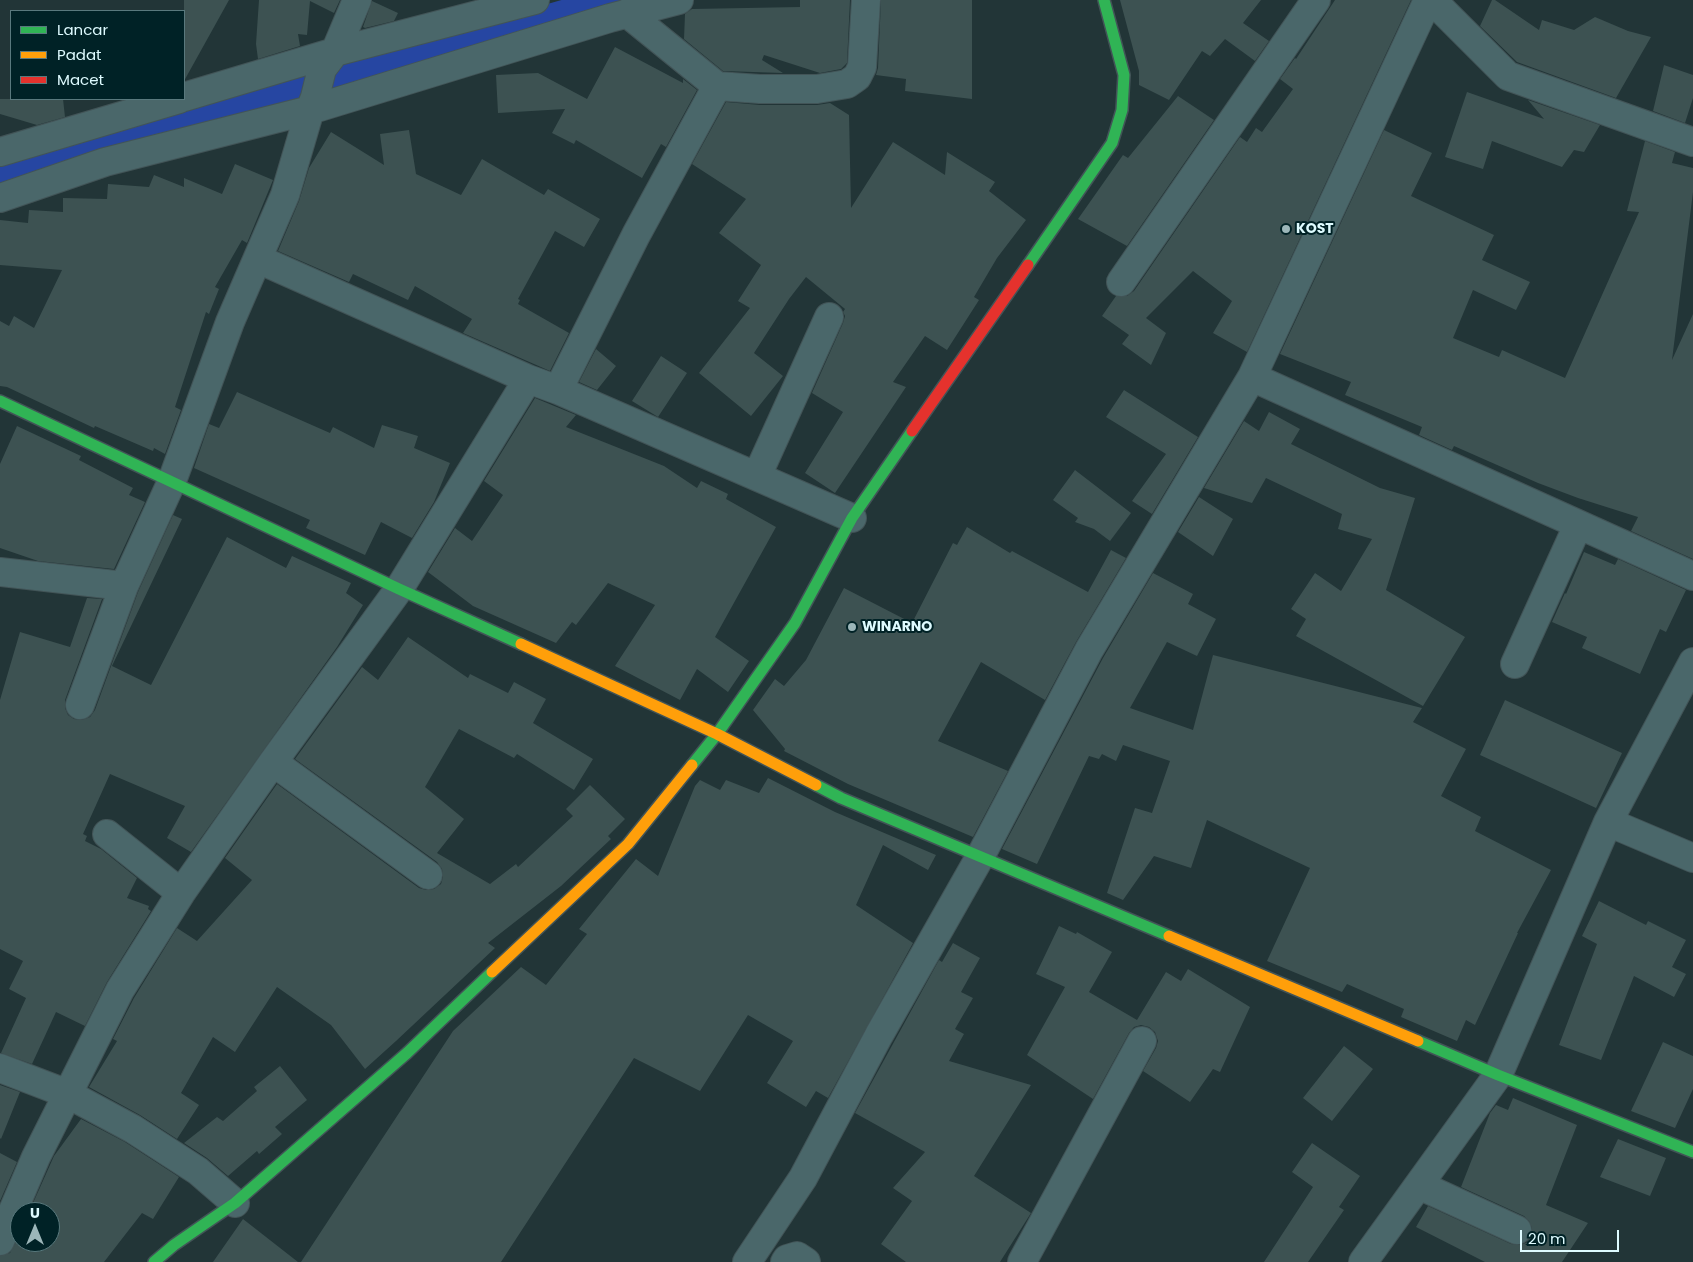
<!DOCTYPE html>
<style>
body{margin:0}
#map{position:relative;width:1693px;height:1262px;overflow:hidden;background:#223537;font-family:Poppins,sans-serif}
canvas{display:block}
.legend{position:absolute;left:10px;top:10px;width:175px;height:90px;box-sizing:border-box;background:#002226;border:1px solid #59797d;margin:0;padding:6px 9px;list-style:none;font-size:15px;color:#defbff}
.legend li{display:flex;align-items:center;gap:10px;height:25px}
.legend b{width:25px;border:1px solid #59797d}
.north{position:absolute;left:10px;top:1202px;width:50px;height:50px;box-sizing:border-box;background:#002226;border:1px solid #59797d;border-radius:50%;rotate:0deg;font-size:14px;font-weight:700;line-height:20px;text-align:center;color:#defbff}
.north::after{content:'';display:block;margin:auto;width:18px;height:22px;background:#9cb6b9;clip-path:polygon(50% 0,100% 100%,50% 72%,0 100%)}
.scale{position:absolute;left:1520px;top:1230px;width:99px;height:22px;box-sizing:border-box;border:2px solid #defbff;border-top:0;padding-left:6px;font-size:15px;line-height:18px;white-space:nowrap;color:#defbff;-webkit-text-stroke:4px #002226;paint-order:stroke}
</style>
<div id="map">
<canvas width="1693" height="1262"></canvas>
<ul class="legend">
<li><b style="height:6px;background:#30b455"></b>Lancar</li>
<li><b style="height:6px;background:#ff9f0a"></b>Padat</li>
<li><b style="height:6px;background:#e5322d"></b>Macet</li>
</ul>
<div class="north">U</div>
<div class="scale">20 m</div>
</div>
<script>
const g = document.querySelector('canvas').getContext('2d');
g.lineJoin = 'round';
function shape(rows) {
  const path = new Path2D();
  for (const r of rows) {
    path.moveTo(r[0], r[1]);
    for (let i = 2; i < r.length; i += 2) path.lineTo(r[i], r[i + 1]);
  }
  return path;
}
function trace(path, color, width, dash) {
  g.strokeStyle = color;
  g.lineWidth = width;
  g.lineCap = dash ? 'butt' : 'round';
  g.setLineDash(dash || []);
  g.stroke(path);
}
function fillPath(path, color) {
  g.fillStyle = color;
  g.fill(path, 'evenodd');
}
function write(font, color, halo, rows, align = 'center') {
  g.font = font + ' Poppins,sans-serif';
  g.lineWidth = 4;
  g.setLineDash([]);
  g.textBaseline = 'middle';
  g.strokeStyle = halo;
  g.fillStyle = color;
  for (const [text, x, y, turn = 0] of rows) {
    g.save();
    g.translate(x, y);
    g.rotate((+turn || 0) * Math.PI / 180);
    g.textAlign = isNaN(turn) ? turn : align;
    if (halo) g.strokeText(text, 0, 0);
    g.fillText(text, 0, 0);
    g.restore();
  }
}
const canal = shape([
 [0,179,625,0]
]);
const building = shape([
 [184,0,229,0,184,81],
 [259,0,340,0,334,13,310,1,307,35,298,34,300,46,258,59,256,44],
 [800,0,850,0,847,63,841,69,820,73,764,55,762,60,783,73,723,71,684,39,685,14,692,9,800,7],
 [881,0,972,0,972,99,905,91,906,79,876,75,878,68],
 [1120,0,1261,0,1243,23,1269,41,1255,61,1225,39,1210,56,1202,51,1169,100,1139,85,1139,71],
 [1335,0,1411,0,1247,352,1213,333,1232,301,1193,271,1146,318,1166,333,1151,365,1122,344,1129,335,1102,316,1116,296,1127,296,1134,291,1240,137,1247,142,1256,128,1262,132,1293,89,1280,79,1295,58,1296,59],
 [1492,0,1495,0,1539,30,1542,20,1574,30,1595,17,1628,31,1651,37,1616,98,1517,62,1480,26],
 [372,1,398,13,394,21,365,28,363,27],
 [615,47,683,83,683,79,697,90,666,147,661,144,642,178,576,140,574,144,552,133,565,109,498,113,496,75,538,73,587,99],
 [1664,65,1693,75,1693,98,1685,123,1653,111],
 [1467,92,1544,119,1528,100,1600,125,1584,152,1574,150,1562,167,1492,141,1483,169,1445,157],
 [1178,96,1214,120,1127,246,1078,219,1123,155,1128,158],
 [0,99,63,99,65,117,37,125,0,114],
 [726,102,760,105,817,105,830,103,849,115,851,208,893,142,945,175,947,152,995,182,989,191,1026,220,997,258,974,297,979,300,947,350,925,336,893,382,906,387,835,493,805,473,843,412,812,393,843,323,845,316,843,312,845,309,806,277,789,299,754,353,783,376,751,416,699,373,750,308,738,301,761,265,719,233,746,199,692,164],
 [409,130,416,174,461,195,482,159,544,195,548,189,600,219,584,247,555,231,518,299,520,300,518,304,569,333,550,371,463,333,472,319,415,286,408,300,353,274,349,282,278,251,299,201,309,168,331,132,384,165,380,134],
 [1384,130,1432,153,1411,196,1494,235,1482,260,1530,282,1516,310,1473,290,1453,338,1499,357,1502,350,1565,378,1639,212,1627,211,1645,141,1675,152,1672,163,1693,168,1693,192,1672,360,1693,314,1693,559,1631,531,1638,517,1578,498,1538,483,1454,446,1452,450,1419,435,1422,427,1345,395,1351,382,1280,354],
 [235,164,273,180,247,243,242,240,215,287,219,289,209,314,206,312,175,407,181,410,165,454,154,448,153,451,95,426,94,428,7,387,0,386,0,321,9,326,14,316,34,328,62,270,0,265,0,220,28,223,29,210,63,212,63,198,107,199,108,184,149,187,154,175,184,187,184,178,222,194],
 [596,349,616,366,597,390,579,382],
 [661,356,687,373,658,417,632,401],
 [1124,390,1198,437,1152,514,1132,501,1166,454,1106,417],
 [237,392,330,433,333,427,374,448,382,425,418,436,414,448,450,463,434,502,412,538,381,522,365,555,306,528,310,520,194,468,209,424,219,428],
 [535,398,576,415,566,427,664,466,697,488,701,481,728,494,726,499,776,527,715,637,749,661,728,692,697,669,680,700,615,666,655,605,608,583,576,625,572,622,556,643,473,606,428,572,455,528,472,541,503,495,484,481],
 [1269,412,1300,429,1291,444,1380,488,1415,498,1386,590,1465,637,1423,706,1296,636,1306,619,1291,609,1315,573,1341,591,1372,539,1338,529,1342,514,1266,478,1252,503,1204,488,1244,421,1259,431],
 [17,426,81,456,79,460,133,488,129,495,145,502,114,569,38,561,0,548,0,464],
 [1075,470,1131,513,1110,541,1094,529,1075,522,1078,518,1053,500],
 [1199,497,1233,519,1213,556,1178,532],
 [173,515,182,519,112,666,151,685,227,537,286,568,292,556,351,583,346,593,363,605,337,647,191,852,167,838,185,806,110,774,83,834,87,836,85,841,101,849,137,878,127,898,149,906,148,909,151,911,107,982,85,1026,56,1012,32,1064,1,1053,26,998,9,989,23,961,0,949,0,700,20,632,70,647,87,598,102,599,65,700,65,708,68,715,74,719,82,720,90,717,95,710,138,592],
 [967,527,1010,553,1012,551,1088,592,1111,550,1126,558,1076,642,1045,700,981,662,938,741,1008,771,973,837,848,784,784,751,785,749,753,710,775,679,784,686,806,660,844,588,912,623,953,543,957,545],
 [1584,552,1615,565,1618,559,1686,590,1666,632,1660,629,1640,674,1582,648,1587,637,1552,622,1565,593,1566,594],
 [1153,573,1193,594,1188,604,1216,619,1197,656,1167,642,1130,708,1193,730,1213,655,1422,708,1413,722,1466,749,1441,796,1481,817,1475,831,1551,870,1517,933,1518,933,1475,1025,1466,1020,1457,1041,1401,1017,1404,1009,1347,984,1342,992,1267,961,1310,868,1207,820,1191,868,1154,856,1123,900,1107,893,1135,808,1152,813,1170,761,1123,745,1116,761,1102,754,1099,759,1089,756,1037,864,1002,849,1103,658],
 [408,637,468,678,470,674,508,693,514,682,546,699,533,723,593,759,574,790,517,754,514,758,459,729,425,787,464,819,437,853,490,884,516,864,518,867,573,816,566,809,590,785,625,819,608,836,611,839,561,886,488,943,495,948,396,1041,365,1069,331,1025,277,987,235,1052,213,1037,181,1093,199,1105,177,1139,140,1115,89,1087,117,1041,113,1039,134,998,177,928,197,941,252,880,225,858,277,784,419,888,426,890,434,889,441,884,443,877,442,869,437,862,295,759,362,667,378,680],
 [1505,700,1622,753,1596,808,1480,755],
 [768,778,835,812,936,855,928,870,883,845,856,905,913,943,828,1098,816,1091,806,1107,767,1083,793,1041,748,1015,700,1091,634,1058,501,1262,301,1262,453,1031,521,967,546,985,587,934,579,929,636,859,658,876,695,786,700,780,720,790,726,780,759,793],
 [1599,901,1646,925,1648,921,1686,940,1672,967,1686,974,1674,997,1634,976,1601,1060,1559,1045,1597,944,1582,936],
 [1059,926,1076,934,1077,932,1112,952,1089,992,1137,1020,1166,972,1181,981,1188,969,1250,1007,1220,1072,1213,1069,1190,1102,1143,1071,1156,1048,1158,1041,1155,1032,1149,1027,1141,1025,1134,1027,1129,1033,1093,1099,1027,1055,1065,987,1036,974],
 [953,943,980,958,961,992,973,998,955,1029,964,1034,949,1061,1031,1085,974,1176,1031,1213,1000,1262,906,1262,881,1244,912,1201,893,1188,925,1152,855,1113,939,960,942,962],
 [1663,1042,1693,1056,1693,1089,1675,1128,1631,1111],
 [1344,1046,1373,1069,1332,1121,1303,1098],
 [280,1066,307,1100,275,1127,282,1134,259,1154,257,1151,228,1176,207,1158,184,1143,217,1117,223,1121,257,1091,254,1087],
 [0,1085,20,1092,1,1139,0,1138],
 [1513,1098,1577,1125,1546,1205,1588,1223,1562,1262,1485,1262,1416,1227,1428,1206,1511,1244,1519,1245,1526,1243,1531,1237,1532,1228,1529,1221,1524,1216,1461,1187,1490,1113,1496,1105,1508,1110],
 [81,1119,125,1142,179,1177,153,1219,142,1213,104,1262,0,1262,0,1256,10,1253,20,1234,20,1242,50,1242,50,1212,29,1212,54,1156],
 [1618,1139,1666,1158,1650,1196,1600,1177],
 [1312,1143,1360,1176,1339,1207,1344,1210,1308,1262,1264,1262,1313,1187,1292,1172],
 [0,1153,17,1162,0,1201],
 [243,1219,298,1262,213,1262]
]);
const street = shape([
 [1432,0,1508,76,1693,142],
 [717,86,760,89,817,89,847,84,857,77,862,67,866,0],
 [184,97,335,52,535,0],
 [0,152,179,99],
 [0,198,105,162,310,110,610,18,679,0],
 [258,259,528,379],
 [1121,282,1316,0],
 [1252,377,1693,576],
 [558,390,636,235,717,86,627,13],
 [757,476,829,317],
 [0,572,124,586],
 [1515,664,1578,525],
 [80,705,124,586,172,481,230,322,285,195,310,110,315,97,322,69,335,52,357,0],
 [273,762,428,875],
 [1608,822,1693,858],
 [107,834,181,893],
 [0,1068,68,1094,133,1129,198,1171,235,1203],
 [1419,1185,1517,1230],
 [0,1241,36,1157,120,990,181,893,273,762,399,589,528,379,558,390,852,518],
 [747,1262,803,1178,879,1035,980,857,1089,650,1252,377,1428,0],
 [785,1262,787,1259,797,1256,806,1262],
 [1022,1262,1142,1041],
 [1363,1262,1498,1075,1608,822,1693,662]
]);
const fast = shape([
 [1028,265,1112,143,1122,110,1124,75,1104,0],
 [0,401,399,589,521,644],
 [692,765,717,734,795,623,852,518,912,431],
 [816,785,841,798,1169,936],
 [1418,1041,1498,1075,1693,1152],
 [154,1262,174,1245,235,1203,407,1053,492,972]
]);
const slow = shape([
 [521,644,717,734,816,785],
 [1169,936,1418,1041],
 [492,972,628,844,692,765]
]);
const jam = shape([
 [912,431,1028,265]
]);
const markers = [
 [1286,229,5,"#9cb6b9"],
 [852,627,5,"#9cb6b9"]
];
const poiNames = [
 ["KOST",1296,229],
 ["WINARNO",862,627]
];
trace(canal, '#2646a2', 35);
fillPath(building, '#3d5252');
trace(street, '#425457', 30);
trace(fast, '#425457', 14);
trace(slow, '#425457', 14);
trace(jam, '#425457', 14);
trace(street, '#4a676a', 28);
trace(fast, '#30b455', 11);
trace(slow, '#ff9f0a', 11);
trace(jam, '#e5322d', 11);
for (const [x, y, r, color] of markers) {
  const dot = new Path2D();
  dot.arc(x, y, r, 0, 2 * Math.PI);
  g.fillStyle = color;
  g.fill(dot);
  trace(dot, '#002226', 2);
}
write('bold 14px', '#defbff', '#002226', poiNames, 'left');
</script>
